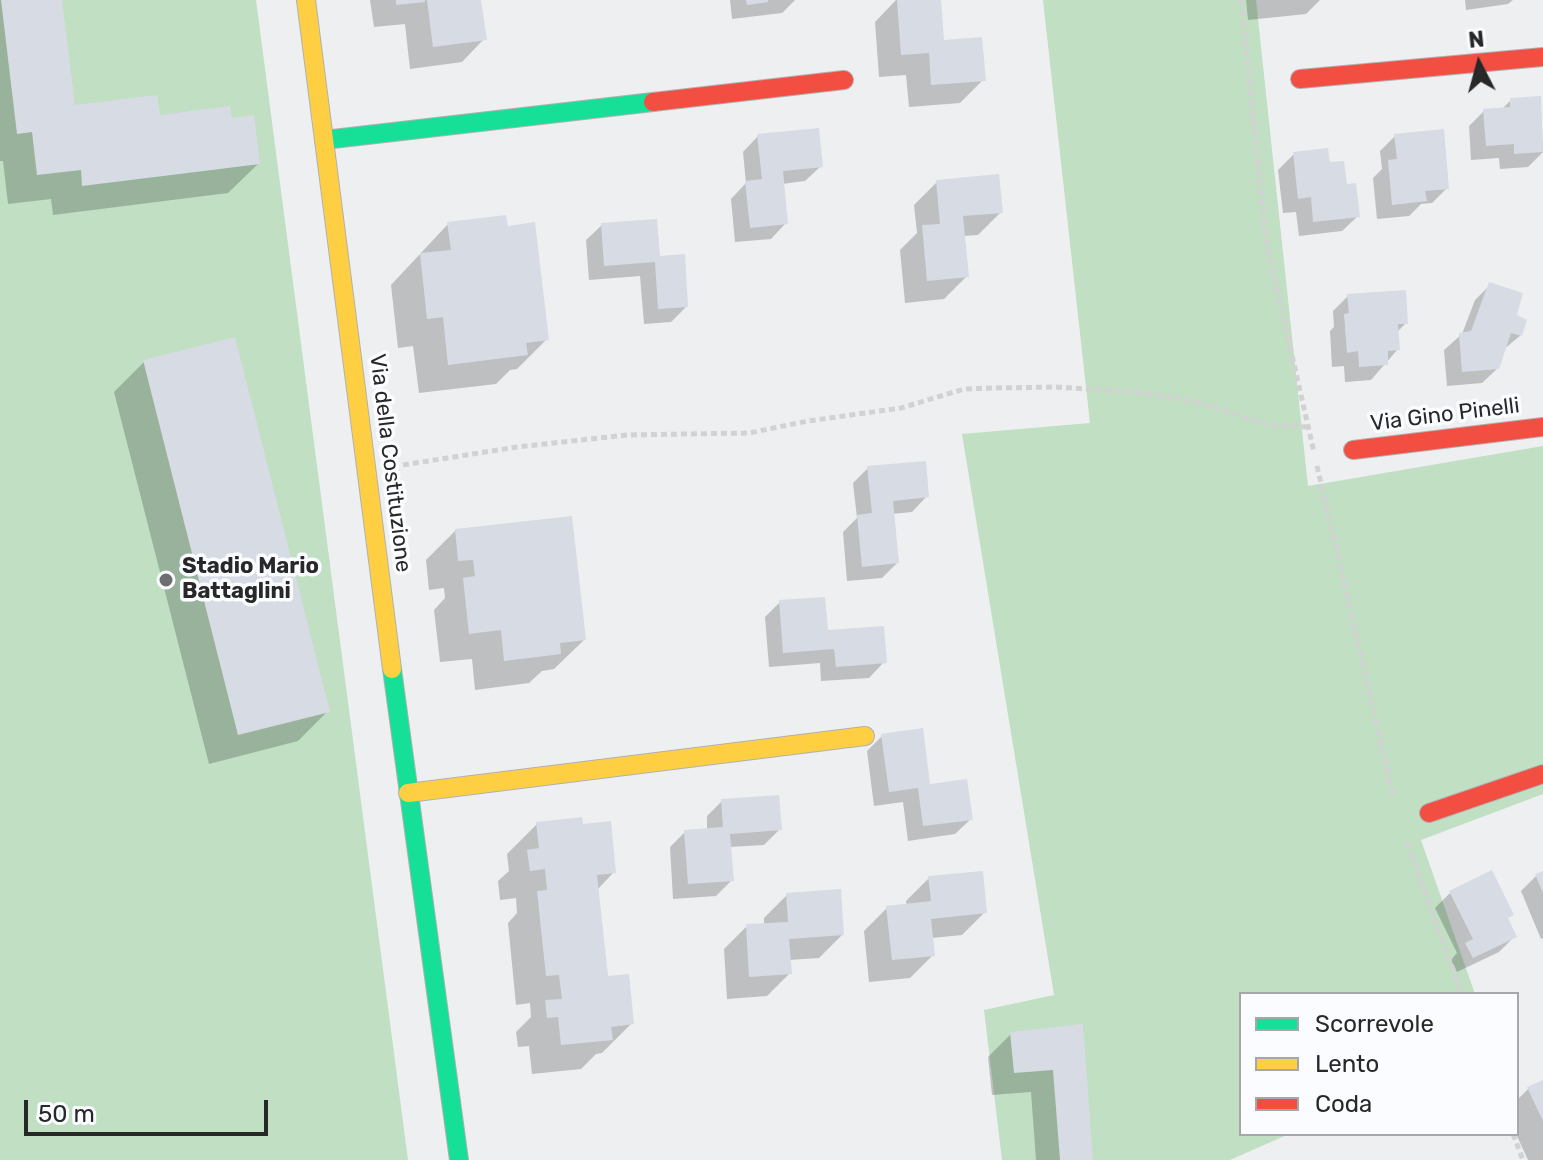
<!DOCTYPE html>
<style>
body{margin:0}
#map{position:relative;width:1543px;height:1160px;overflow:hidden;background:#eeeff1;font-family:Rubik,sans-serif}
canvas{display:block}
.legend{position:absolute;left:1239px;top:992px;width:280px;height:144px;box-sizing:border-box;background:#fafcff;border:2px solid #a6a7a9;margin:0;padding:10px 14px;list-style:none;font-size:24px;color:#282829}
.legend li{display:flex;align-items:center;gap:16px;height:40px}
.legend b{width:40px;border:2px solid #a6a7a9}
.north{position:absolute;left:1439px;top:24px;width:80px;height:80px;-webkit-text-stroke:6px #fafcff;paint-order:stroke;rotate:354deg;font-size:22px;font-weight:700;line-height:32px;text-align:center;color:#282829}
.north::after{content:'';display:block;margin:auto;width:28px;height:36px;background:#282829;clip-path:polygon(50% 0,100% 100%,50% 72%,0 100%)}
.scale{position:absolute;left:24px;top:1100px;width:244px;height:36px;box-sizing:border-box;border:4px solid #282829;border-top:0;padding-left:10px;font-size:24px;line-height:28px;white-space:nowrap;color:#282829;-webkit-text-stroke:6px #fafcff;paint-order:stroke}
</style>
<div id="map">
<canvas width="1543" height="1160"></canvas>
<ul class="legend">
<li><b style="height:10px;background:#16e098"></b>Scorrevole</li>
<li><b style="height:10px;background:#ffcf43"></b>Lento</li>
<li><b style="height:10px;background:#f24e42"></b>Coda</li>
</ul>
<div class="north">N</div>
<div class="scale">50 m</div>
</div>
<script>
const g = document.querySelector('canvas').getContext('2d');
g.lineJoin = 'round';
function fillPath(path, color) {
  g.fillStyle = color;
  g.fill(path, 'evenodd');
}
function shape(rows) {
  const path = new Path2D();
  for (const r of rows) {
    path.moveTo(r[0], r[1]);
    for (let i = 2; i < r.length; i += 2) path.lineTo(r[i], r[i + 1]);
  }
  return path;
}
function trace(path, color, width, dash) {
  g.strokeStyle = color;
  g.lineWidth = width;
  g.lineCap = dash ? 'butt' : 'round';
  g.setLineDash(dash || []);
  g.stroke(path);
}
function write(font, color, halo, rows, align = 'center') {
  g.font = font + ' Rubik,sans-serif';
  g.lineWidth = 7;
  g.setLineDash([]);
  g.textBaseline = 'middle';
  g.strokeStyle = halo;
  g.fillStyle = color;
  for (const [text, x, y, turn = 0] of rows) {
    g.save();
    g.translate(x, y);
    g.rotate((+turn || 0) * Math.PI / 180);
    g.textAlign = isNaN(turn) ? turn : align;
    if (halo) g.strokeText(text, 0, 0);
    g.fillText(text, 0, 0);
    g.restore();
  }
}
const green = shape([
 [0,0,256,0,408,1160,0,1160],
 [1043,0,1256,0,1308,486,1543,446,1543,794,1421,840,1475,994,1241,994,1241,1134,1289,1134,1230,1160,1002,1160,984,1010,1054,995,962,434,1090,423]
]);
const shadow = shape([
 [0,0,60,0,73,107,158,117,230,120,258,164,228,193,53,215,51,199,8,204,3,161,0,161],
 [370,0,479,0,484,39,462,62,410,69,405,24,374,27],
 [730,0,795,0,782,13,732,19],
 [896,0,939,0,942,42,983,80,960,103,909,107,906,75,879,77,875,22],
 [1246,0,1320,0,1306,14,1248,20],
 [1465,0,1513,0,1508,4,1466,10],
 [1540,98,1543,152,1528,167,1500,169,1499,158,1471,160,1469,126,1484,111,1501,110,1511,100],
 [758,136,821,166,805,181,782,184,786,223,771,239,735,242,731,199,746,183,743,152],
 [1395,136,1447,188,1432,203,1421,204,1409,216,1377,219,1373,178,1382,169,1380,151],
 [1294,154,1328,164,1345,186,1358,216,1342,231,1299,236,1296,212,1283,213,1278,170],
 [937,182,1001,212,978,235,963,236,967,276,944,299,905,303,900,250,917,233,914,205],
 [448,224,547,339,517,369,510,370,496,384,419,393,413,346,398,348,391,285],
 [602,225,658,258,686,307,671,322,644,324,640,276,589,280,586,240],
 [1490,285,1515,316,1521,335,1503,350,1498,368,1482,383,1447,386,1444,350,1462,334,1475,300],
 [1348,296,1406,323,1397,332,1398,349,1371,380,1345,382,1344,366,1332,367,1330,331,1334,327,1333,311],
 [144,362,328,711,298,741,209,764,114,392],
 [868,468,927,496,912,512,892,514,897,563,882,578,847,581,843,532,857,518,853,483],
 [456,530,584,640,554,669,542,671,529,683,475,690,472,659,440,662,434,610,445,598,444,588,429,590,426,560],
 [780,602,826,632,884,662,869,678,821,681,820,663,769,667,765,617],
 [882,736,929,786,971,819,955,834,908,841,903,802,874,806,867,751],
 [722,801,780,829,764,845,729,847,732,880,716,896,673,899,670,847,685,832,707,830,707,816],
 [537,824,581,826,614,872,597,890,606,979,632,1023,602,1053,596,1054,581,1069,532,1074,529,1046,518,1047,516,1032,531,1017,530,1003,516,1005,508,923,517,913,516,898,500,900,498,881,509,871,507,854],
 [1543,873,1543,938,1541,939,1521,891,1536,876],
 [929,878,985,912,962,935,932,938,933,955,910,978,869,982,864,931,887,908,907,906,906,901],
 [1451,892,1506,920,1515,936,1499,952,1457,972,1451,960,1457,953,1435,908],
 [787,895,842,935,819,958,789,960,790,973,767,996,727,999,724,949,747,926,764,925,764,918],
 [1082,1026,1091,1160,1036,1160,1031,1092,992,1095,988,1057,1011,1034],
 [1543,1082,1543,1160,1528,1160,1516,1134,1517,1100,1529,1088]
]);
const building = shape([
 [1,0,62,0,75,105,157,95,160,115,230,106,232,118,254,115,260,164,82,186,81,170,37,175,32,132,17,134],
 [396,0,425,0,425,2,396,5],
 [427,0,481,0,487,40,433,47],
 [746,0,768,0,768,2,747,5],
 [897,0,941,0,944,40,982,37,986,81,931,85,929,53,901,55],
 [1541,96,1543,152,1514,154,1514,144,1486,146,1483,109,1510,107,1510,98],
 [819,128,823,167,783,171,788,224,750,228,745,181,762,179,757,134],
 [1444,129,1449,189,1425,191,1427,201,1392,205,1388,160,1397,159,1394,134],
 [1328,148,1330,162,1344,161,1347,184,1356,183,1360,217,1313,222,1311,197,1298,199,1293,152],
 [999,174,1003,213,963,216,969,277,927,281,922,225,940,224,936,180],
 [506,215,508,226,535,222,549,340,526,343,528,355,448,365,443,317,427,319,420,253,451,250,447,222],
 [657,219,660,256,685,254,688,307,658,309,655,262,604,266,601,223],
 [1489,282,1523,293,1517,315,1527,320,1522,336,1511,333,1499,369,1462,372,1459,333,1471,331],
 [1406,290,1408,324,1398,324,1400,350,1388,351,1388,365,1359,367,1358,351,1347,353,1344,314,1349,313,1347,294],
 [235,337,330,712,238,735,143,360],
 [926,461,929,497,893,501,899,563,862,567,857,515,872,513,867,466],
 [572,516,586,640,560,643,561,654,504,661,501,630,469,634,463,578,475,576,473,560,458,561,455,529],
 [825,597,828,630,884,626,887,663,836,667,834,649,783,653,779,600],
 [923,728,930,784,967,779,973,820,923,826,918,788,889,792,881,734],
 [779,795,782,830,730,834,734,881,688,884,684,830,723,827,721,799],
 [582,817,583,824,611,821,616,873,597,875,608,976,629,974,634,1024,611,1027,613,1040,561,1045,558,1017,547,1018,545,1000,562,999,559,975,546,976,537,891,547,890,545,869,530,871,527,850,539,848,536,822],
 [1492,870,1514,915,1508,918,1517,937,1473,958,1465,943,1473,939,1449,891],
 [983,871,987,913,931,919,935,956,892,960,886,906,931,901,928,876],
 [1543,871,1543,893,1535,874],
 [841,889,844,935,789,939,792,974,749,977,746,924,788,922,786,893],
 [1083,1024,1093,1160,1060,1160,1053,1070,1014,1073,1010,1032],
 [1543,1080,1543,1121,1527,1087]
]);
const path = shape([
 [1241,0,1266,241,1314,452],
 [403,465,517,447,627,435,749,433,808,421,901,408,964,389,994,388,1056,387,1133,392,1195,401,1270,425,1308,427],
 [1317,466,1394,799],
 [1407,843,1462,994],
 [1513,1134,1523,1160]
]);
const fast = shape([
 [324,140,653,102],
 [392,669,459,1160]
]);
const slow = shape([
 [306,0,392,669],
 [408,793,865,736]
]);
const jam = shape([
 [1300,79,1543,57],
 [653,102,844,80],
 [1353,450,1543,427],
 [1429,813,1543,774]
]);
const markers = [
 [166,580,8,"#6d6e6f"]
];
const streetNames = [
 ["Via Gino Pinelli",1445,415,-7],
 ["Via della Costituzione",390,463,83]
];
const poiNames = [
 ["Stadio Mario",182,567],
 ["Battaglini",182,592]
];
fillPath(green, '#c0dfc3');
fillPath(shadow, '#0003');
fillPath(building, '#d7dbe4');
trace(fast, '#b0b1b2', 20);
trace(slow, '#b0b1b2', 20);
trace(jam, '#b0b1b2', 20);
trace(path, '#d2d2d3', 5, [6, 4]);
trace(fast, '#16e098', 18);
trace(slow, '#ffcf43', 18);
trace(jam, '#f24e42', 18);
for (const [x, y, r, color] of markers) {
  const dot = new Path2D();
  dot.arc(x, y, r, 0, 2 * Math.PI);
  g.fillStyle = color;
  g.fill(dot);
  trace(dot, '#fafcff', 3);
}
write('22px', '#282829', '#fafcff', streetNames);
write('bold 22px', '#282829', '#fafcff', poiNames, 'left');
</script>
